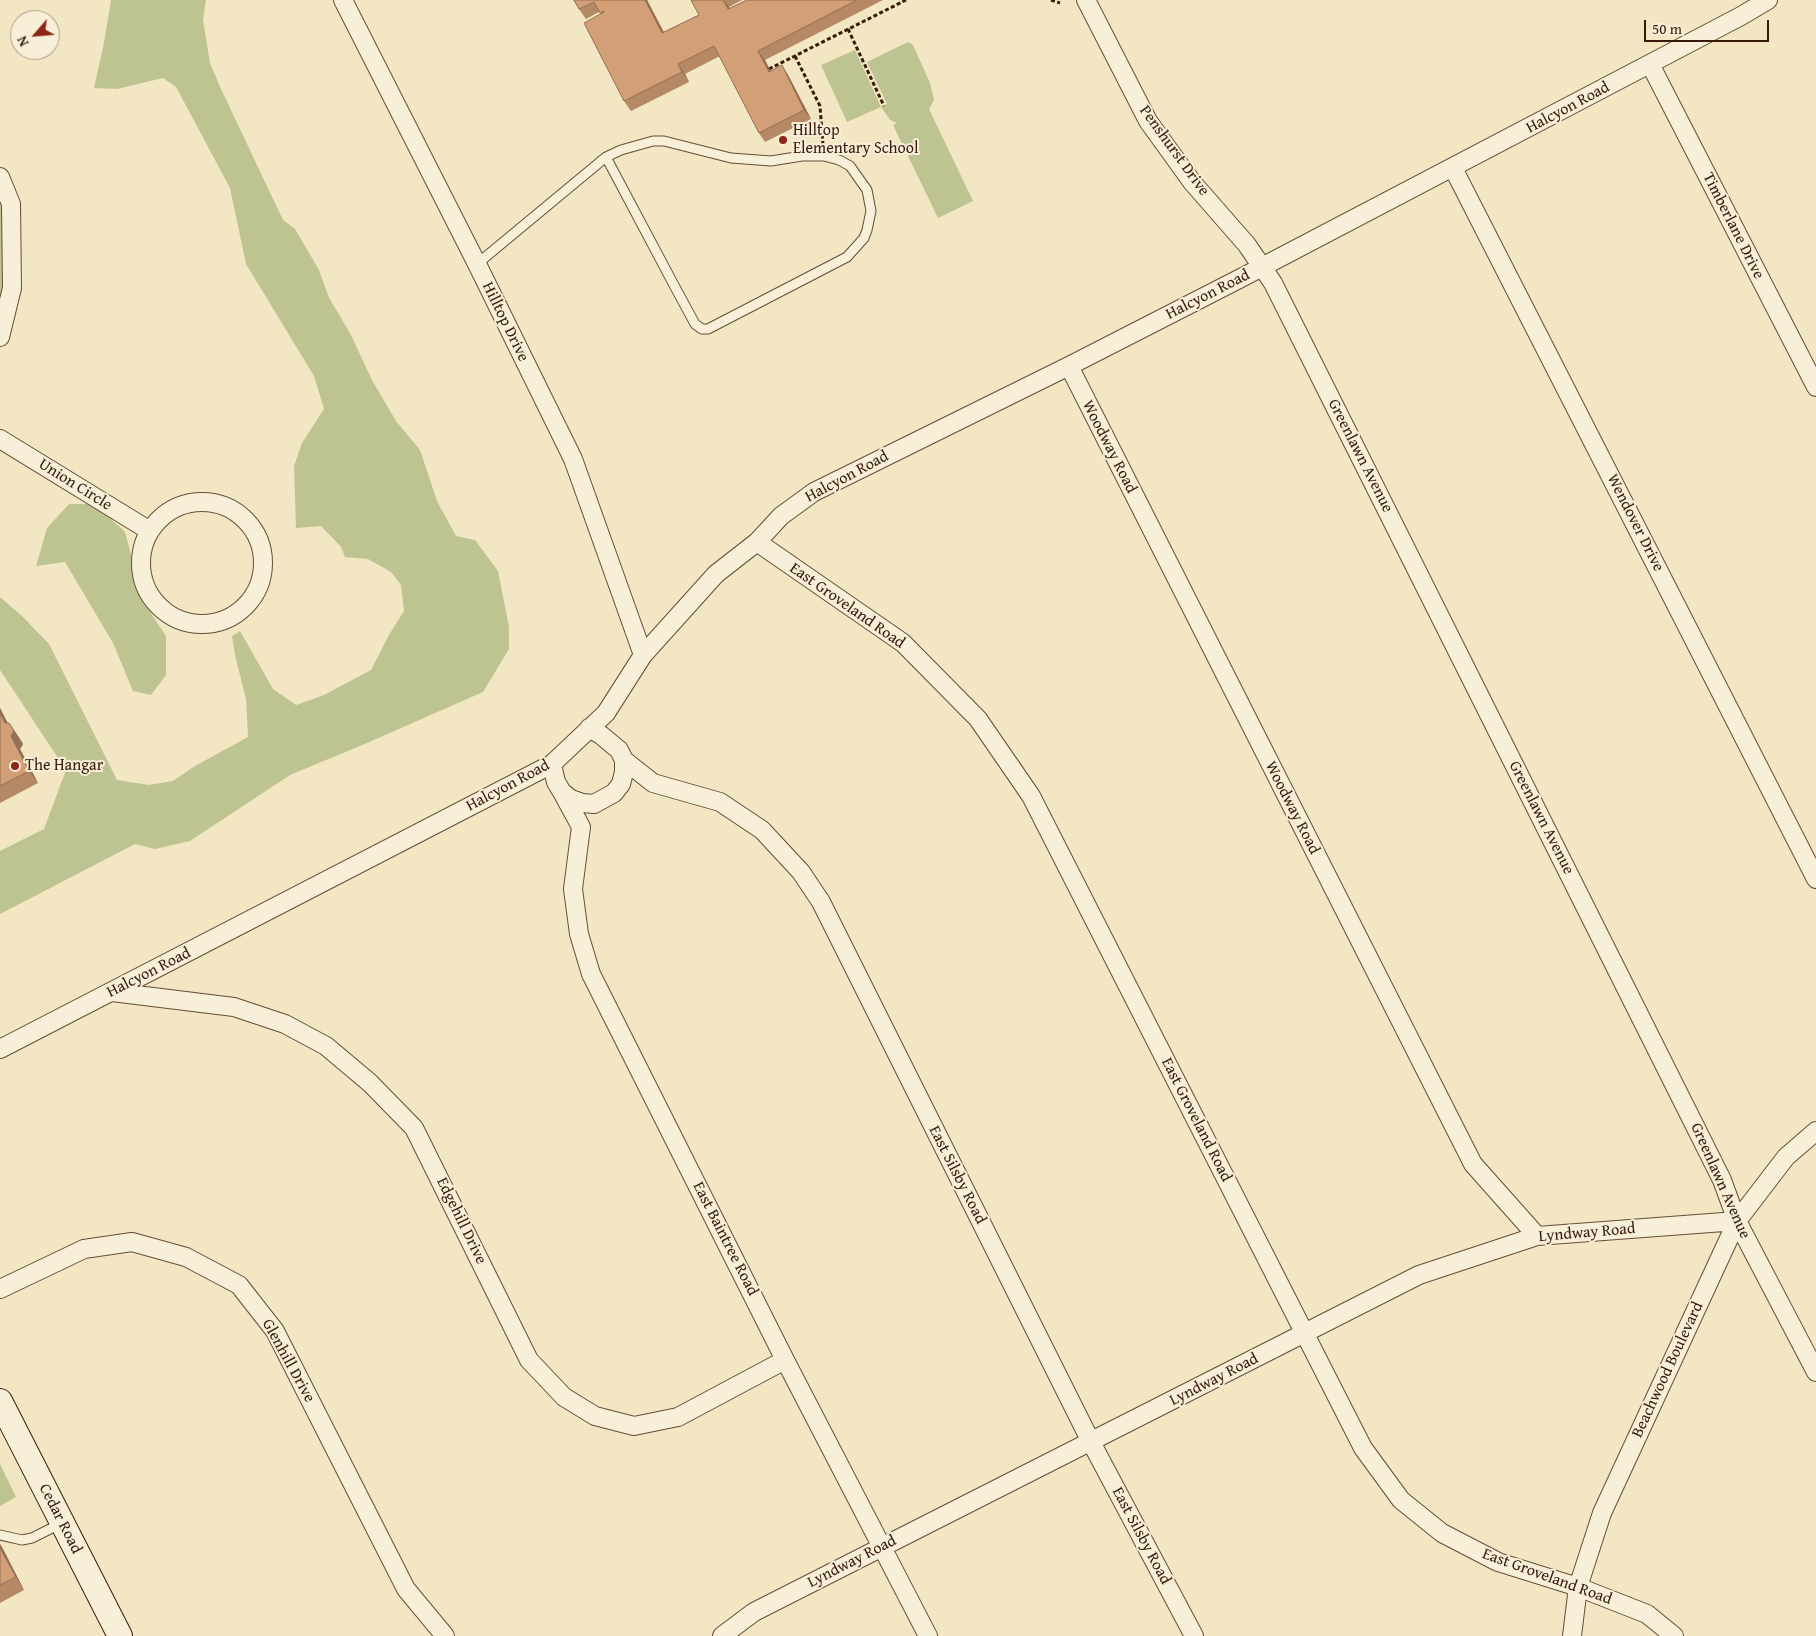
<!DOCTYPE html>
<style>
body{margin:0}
#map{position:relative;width:1816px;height:1636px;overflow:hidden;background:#f2e6c3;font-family:"Gentium Book Plus",serif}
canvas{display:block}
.north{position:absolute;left:10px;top:10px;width:50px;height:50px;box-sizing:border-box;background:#f7efd8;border:1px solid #ab9a86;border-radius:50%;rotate:243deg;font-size:14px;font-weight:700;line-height:20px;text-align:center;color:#381a0b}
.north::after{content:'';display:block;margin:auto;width:18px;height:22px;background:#8f2418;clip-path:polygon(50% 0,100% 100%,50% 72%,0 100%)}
.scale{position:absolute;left:1644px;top:20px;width:125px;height:22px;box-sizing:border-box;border:2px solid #381a0b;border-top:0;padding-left:6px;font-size:15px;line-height:18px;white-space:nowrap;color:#381a0b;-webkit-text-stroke:4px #f7efd8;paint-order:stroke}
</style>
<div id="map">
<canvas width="1816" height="1636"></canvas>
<div class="north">N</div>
<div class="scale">50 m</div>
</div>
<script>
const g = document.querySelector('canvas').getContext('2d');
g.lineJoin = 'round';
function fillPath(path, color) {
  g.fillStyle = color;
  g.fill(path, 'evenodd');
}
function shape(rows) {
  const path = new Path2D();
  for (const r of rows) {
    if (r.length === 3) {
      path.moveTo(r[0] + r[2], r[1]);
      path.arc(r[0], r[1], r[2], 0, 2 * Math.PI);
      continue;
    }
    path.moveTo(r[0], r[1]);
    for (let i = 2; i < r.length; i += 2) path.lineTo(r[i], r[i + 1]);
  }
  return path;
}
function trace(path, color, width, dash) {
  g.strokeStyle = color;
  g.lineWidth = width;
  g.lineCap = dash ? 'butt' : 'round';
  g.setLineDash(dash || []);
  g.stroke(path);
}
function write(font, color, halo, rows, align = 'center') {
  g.font = font + ' "Gentium Book Plus",serif';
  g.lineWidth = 4;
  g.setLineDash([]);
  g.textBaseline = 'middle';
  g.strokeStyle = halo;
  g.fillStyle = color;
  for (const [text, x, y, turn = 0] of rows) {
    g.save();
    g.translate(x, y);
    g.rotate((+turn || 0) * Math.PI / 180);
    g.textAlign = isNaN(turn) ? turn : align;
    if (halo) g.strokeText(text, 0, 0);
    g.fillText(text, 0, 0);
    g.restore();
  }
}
const green = shape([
 [111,0,206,0,203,20,210,63,221,89,283,220,295,229,319,270,329,298,350,333,372,380,396,421,420,450,437,501,456,536,475,540,498,571,509,627,509,649,483,692,367,743,290,775,190,841,155,849,135,844,0,914,0,851,44,829,66,770,0,670,0,597,22,616,49,644,117,780,149,785,173,781,195,766,248,737,246,699,235,655,232,636,240,631,273,689,296,705,324,695,371,670,389,635,404,611,401,585,391,572,368,559,345,557,341,547,321,526,296,528,294,466,302,443,324,409,314,376,246,264,230,188,176,87,163,78,117,89,94,88,104,43],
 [908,42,913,45,930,83,934,100,929,109,973,201,938,218,893,125,897,123,890,120,881,107,847,122,821,65,855,50,881,107,887,104,867,62],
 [0,177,11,204,0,337],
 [69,504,95,504,125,532,144,603,166,636,166,675,151,695,133,691,113,643,65,562,36,566,47,528],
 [0,1464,16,1497,0,1506]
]);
const path = shape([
 [1051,0,1060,3],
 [848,29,884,106],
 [795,56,820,106,823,145],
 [769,69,906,0]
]);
const service = shape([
 [477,264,606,157,621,150,653,141,664,141,731,158,771,161,802,156,824,156,839,160,850,166,867,190,871,211,867,230,864,238,847,257,708,329,702,329,695,324,675,287,606,157],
 [0,1535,22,1540,32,1538,62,1523]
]);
const minor = shape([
 [343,0,477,264,573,459,643,655],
 [1086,0,1148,121,1192,182,1247,245,1273,283,1722,1180,1737,1221,1816,1372],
 [1650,64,1816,387],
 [1453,168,1816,879],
 [0,177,11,204,12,288,0,337],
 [1069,366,1473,1164,1537,1236],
 [0,439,150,531],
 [202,563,61],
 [757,542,903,643,978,719,1031,796,1363,1448,1401,1500,1442,1533,1498,1562,1578,1587,1647,1614,1674,1636],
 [624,760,653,783,720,802,762,830,801,872,821,902,1091,1442,1194,1636],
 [552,764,556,782,562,792,571,799,582,803,594,804,614,793,621,784,624,772,624,760,619,750,601,735,589,728],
 [562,792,581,827,573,889,579,934,591,974,785,1360,928,1636],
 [112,992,234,1007,285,1024,326,1046,370,1083,414,1128,529,1360,564,1397,595,1416,634,1426,678,1417,785,1360],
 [0,1049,552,764,606,713,643,655,716,574,757,542,781,516,814,492,1069,366,1239,279,1741,16,1768,0],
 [0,1289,84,1249,132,1242,186,1257,239,1285,275,1331,406,1589,445,1636],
 [722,1636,754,1612,1419,1275,1537,1236,1737,1221],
 [1572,1636,1578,1587,1602,1513,1737,1221,1786,1157,1816,1131]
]);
const secondary = shape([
 [0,1401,120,1636]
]);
const wall = shape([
 [574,0,647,0,664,32,699,15,691,0,742,0,729,7,730,9,747,0,883,0,765,60,770,71,788,75,811,119,765,142,759,133,720,56,685,74,689,82,631,111,624,101,601,14,599,12,586,19,579,9],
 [0,708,7,723,9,723,18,736,23,744,20,749,38,783,0,803],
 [0,1544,24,1590,0,1603]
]);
const shadedWall = shape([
 [645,0,647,0,669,43,662,33],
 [723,0,729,7,735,19,728,9],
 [758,51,765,60,776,81,769,72],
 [678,64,685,74,689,82,682,72],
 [782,65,788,75,811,119,804,110],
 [0,708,13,733,9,723,18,736,23,744,20,749,38,783,29,771,11,736,0,713],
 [0,1544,2,1547,24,1590,16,1577,0,1548]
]);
const building = shape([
 [574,0,645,0,662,33,699,15,691,0,723,0,728,9,747,0,857,0,758,51,769,72,782,65,804,110,759,133,714,46,678,64,682,72,624,101,584,23,604,12,604,11,600,13,594,2,579,9,574,0],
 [0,713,5,723,9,723,14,731,11,736,29,771,0,786,0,713],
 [0,1548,16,1577,0,1585,0,1548]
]);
const markers = [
 [783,140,5,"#8f2418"],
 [15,766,5,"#8f2418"]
];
const streetNames = [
 ["Halcyon Road",1568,108,-28],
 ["Penshurst Drive",1174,151,54],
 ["Timberlane Drive",1733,226,63],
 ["Halcyon Road",1208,295,-27],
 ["Hilltop Drive",505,322,64],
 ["Woodway Road",1109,447,63],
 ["Greenlawn Avenue",1360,456,63],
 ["Halcyon Road",847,477,-28],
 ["Union Circle",75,485,32],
 ["Wendover Drive",1635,523,63],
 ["East Groveland Road",847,606,35],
 ["Halcyon Road",508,786,-28],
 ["Woodway Road",1292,808,63],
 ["Greenlawn Avenue",1541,818,63],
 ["Halcyon Road",149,973,-27],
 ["East Groveland Road",1196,1120,63],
 ["East Silsby Road",957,1175,63],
 ["Greenlawn Avenue",1720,1181,66],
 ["Edgehill Drive",461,1221,64],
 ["Lyndway Road",1587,1233,-5],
 ["East Baintree Road",725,1239,63],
 ["Glenhill Drive",288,1361,61],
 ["Beachwood Boulevard",1668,1370,-65],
 ["Lyndway Road",1214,1380,-27],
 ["Cedar Road",60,1519,63],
 ["East Silsby Road",1141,1536,62],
 ["Lyndway Road",852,1562,-27],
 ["East Groveland Road",1547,1577,20]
];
const poiNames = [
 ["Hilltop",793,131],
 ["Elementary School",793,149],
 ["The Hangar",25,766]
];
fillPath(green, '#bdc492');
trace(service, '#664d39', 11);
trace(minor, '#664d39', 20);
trace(secondary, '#381a0b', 26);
trace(path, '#381a0b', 3, [4, 2.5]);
trace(service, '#f7efd8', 9);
trace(minor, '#f7efd8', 18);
trace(secondary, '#f7efd8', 24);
fillPath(wall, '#b58965');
fillPath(shadedWall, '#936f53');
fillPath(building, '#d29f76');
trace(building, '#936f53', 1);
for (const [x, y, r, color] of markers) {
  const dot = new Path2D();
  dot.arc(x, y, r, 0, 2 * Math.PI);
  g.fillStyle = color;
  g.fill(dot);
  trace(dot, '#f7efd8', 2);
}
write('16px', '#381a0b', '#f7efd8', streetNames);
write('16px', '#381a0b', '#f7efd8', poiNames, 'left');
</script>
